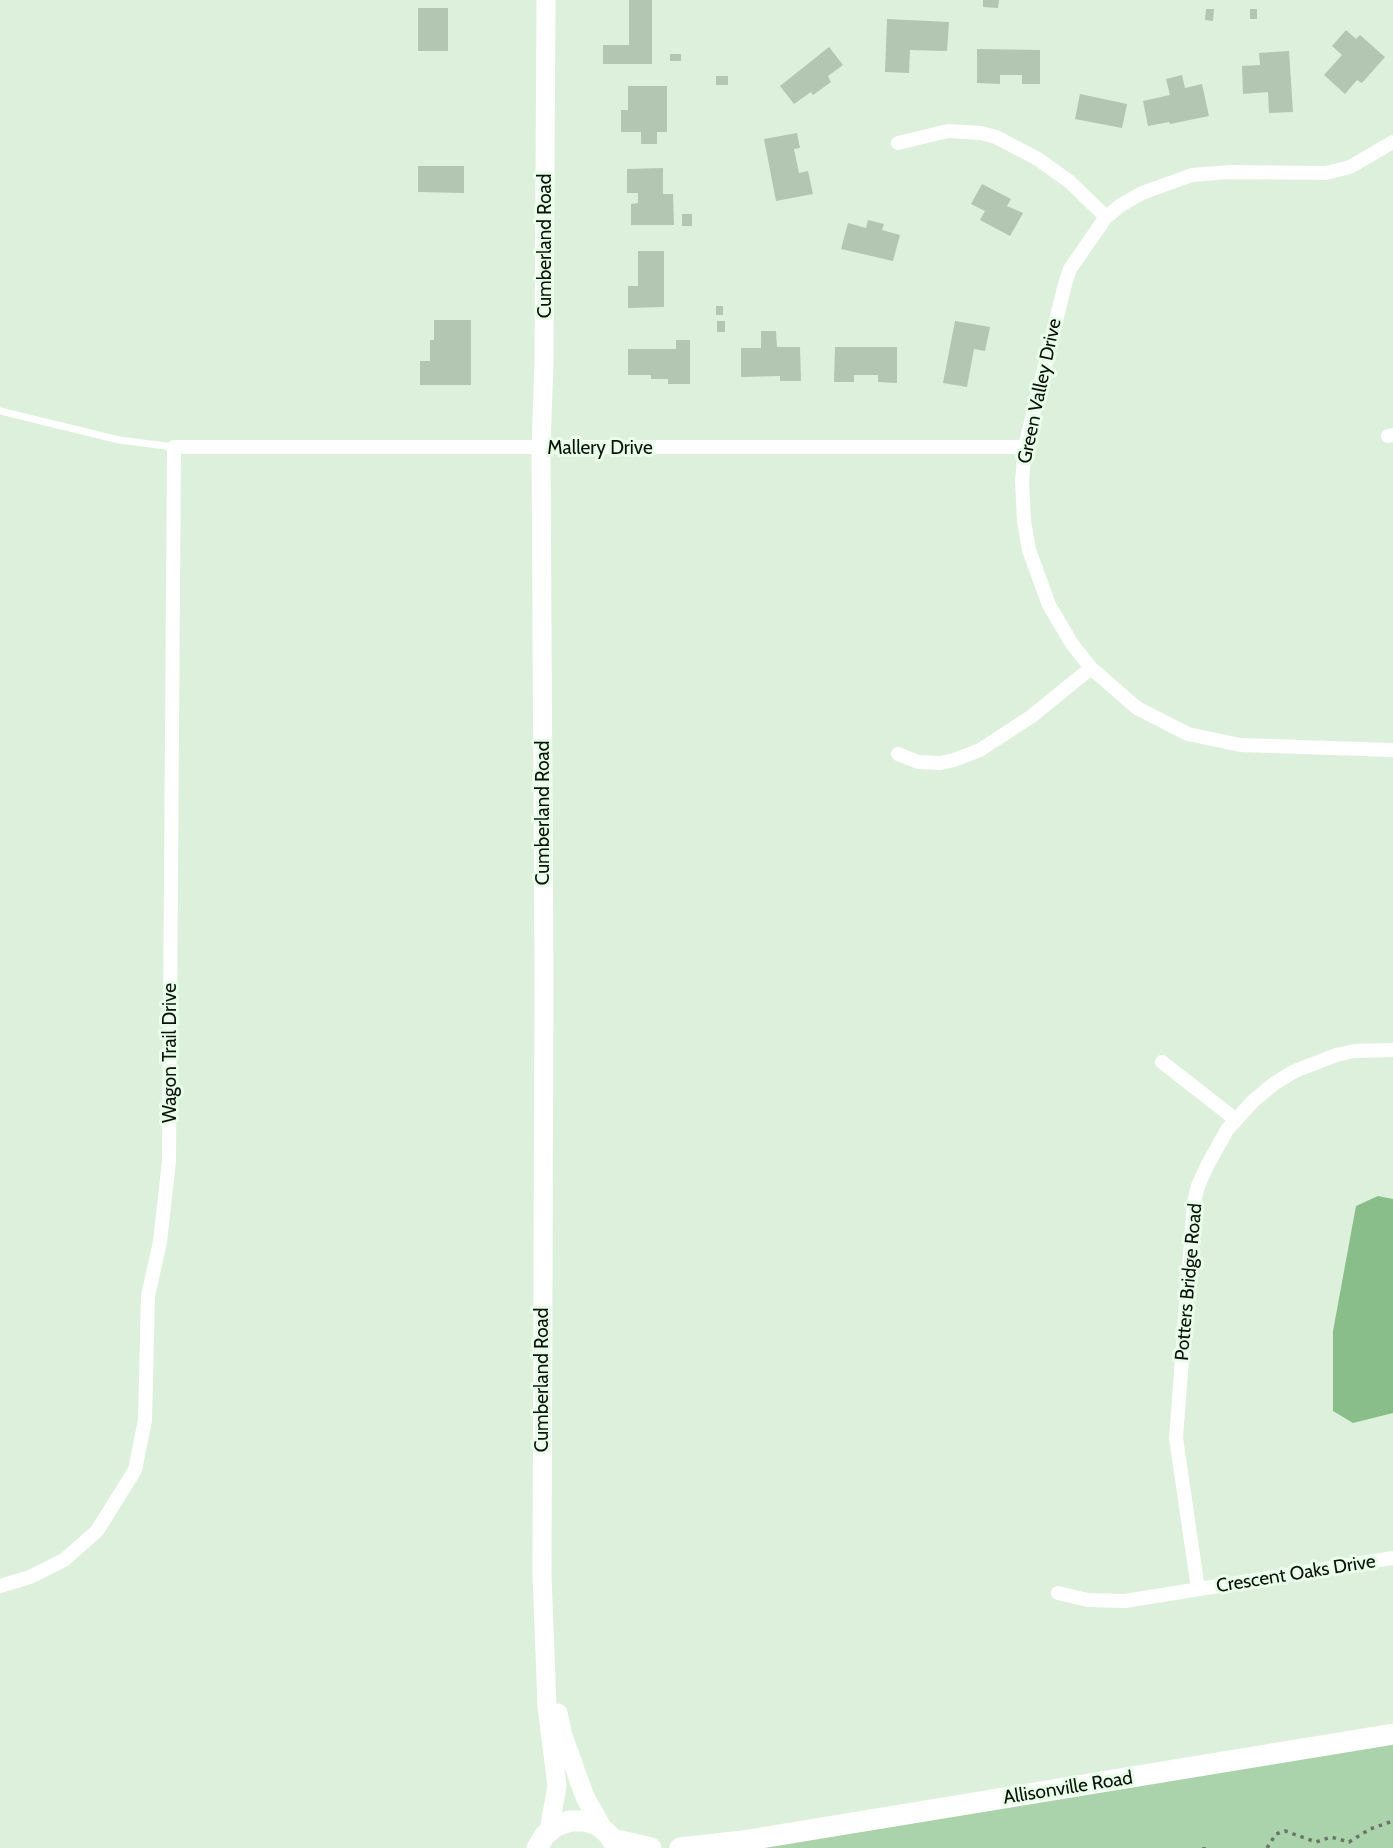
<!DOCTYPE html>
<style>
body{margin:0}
canvas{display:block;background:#dcf0db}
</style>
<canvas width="1393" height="1848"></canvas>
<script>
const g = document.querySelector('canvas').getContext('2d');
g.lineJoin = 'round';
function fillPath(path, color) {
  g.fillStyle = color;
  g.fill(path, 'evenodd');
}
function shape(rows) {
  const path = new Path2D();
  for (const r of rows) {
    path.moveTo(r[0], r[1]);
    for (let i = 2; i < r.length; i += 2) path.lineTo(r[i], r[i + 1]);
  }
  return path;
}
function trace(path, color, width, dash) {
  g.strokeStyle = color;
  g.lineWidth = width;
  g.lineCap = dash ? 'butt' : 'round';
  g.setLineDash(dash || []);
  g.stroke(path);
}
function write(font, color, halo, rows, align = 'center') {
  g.font = font + ' Cabin,sans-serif';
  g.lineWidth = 6;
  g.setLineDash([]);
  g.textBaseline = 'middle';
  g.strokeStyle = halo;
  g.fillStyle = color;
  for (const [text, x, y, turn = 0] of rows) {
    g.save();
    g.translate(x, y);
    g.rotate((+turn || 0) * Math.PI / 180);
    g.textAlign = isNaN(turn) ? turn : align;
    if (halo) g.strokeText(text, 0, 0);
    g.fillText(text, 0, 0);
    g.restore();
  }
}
const green = shape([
 [1393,1734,1393,1848,680,1848]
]);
const water = shape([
 [1378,1196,1393,1199,1393,1413,1353,1423,1333,1411,1333,1331,1356,1206]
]);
const building = shape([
 [629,0,652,0,652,64,603,64,603,45,629,45],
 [983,0,999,0,998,8,983,7],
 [418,8,448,8,448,51,418,51],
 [1206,9,1214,9,1213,21,1205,20],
 [1250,9,1257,9,1257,19,1250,19],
 [887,19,949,22,947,51,910,50,909,73,885,72],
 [1346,30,1356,39,1360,35,1385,57,1362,83,1357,80,1345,94,1324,75,1342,55,1332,46],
 [829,47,843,65,828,76,831,82,813,95,811,92,794,104,780,86],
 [977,49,1040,50,1040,84,1022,84,1022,75,1000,75,1000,84,977,83],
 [1289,51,1293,112,1269,113,1268,92,1243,94,1242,66,1260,65,1259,53],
 [670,54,681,54,681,61,670,61],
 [1182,75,1185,88,1202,84,1209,116,1170,124,1169,122,1148,126,1143,101,1170,95,1166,79],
 [716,76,728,76,728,85,716,85],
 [628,86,667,86,667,132,657,132,657,144,641,144,641,132,621,132,621,110,628,110],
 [1080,94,1127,104,1122,128,1075,119],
 [797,133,800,148,794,149,799,173,808,171,813,194,776,201,764,139],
 [418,166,464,166,464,193,418,192],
 [663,168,663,194,673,194,674,225,631,225,631,204,638,203,638,193,627,193,627,169],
 [982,184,1011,199,1007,206,1023,213,1010,236,980,220,985,211,971,204],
 [682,214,692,214,692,226,682,226],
 [868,220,884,224,882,230,900,235,893,261,841,249,848,223,866,228],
 [638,251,664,251,664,307,628,308,628,286,638,286],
 [716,306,723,306,723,315,716,315],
 [434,320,471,320,471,385,420,385,420,361,430,361,430,340,434,340],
 [717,321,725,321,725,332,717,332],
 [955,321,990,327,985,351,974,349,967,387,943,383],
 [761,331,776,331,777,347,800,347,801,381,780,381,780,376,741,377,741,348,761,348],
 [676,340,690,340,690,384,668,384,668,379,651,379,651,375,628,375,628,349,676,349],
 [835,347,897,347,897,383,878,382,878,375,854,375,854,382,834,382]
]);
const path = shape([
 [1204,1848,1204,1847],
 [1267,1848,1276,1834,1285,1831,1316,1842,1331,1837,1349,1842,1370,1829,1393,1821]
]);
const service = shape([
 [0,411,119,440,174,447]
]);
const minor = shape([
 [1393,142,1350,167,1326,173,1230,172,1192,175,1142,193,1121,205,1106,217,1070,269,1065,284,1025,447,1022,481,1024,521,1029,550,1049,605,1072,644,1091,668,1137,708,1188,734,1240,745,1393,750],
 [898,143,948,131,981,133,996,137,1038,159,1070,182,1106,217],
 [1388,436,1393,435],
 [898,754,918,762,940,763,954,760,980,750,1032,716,1091,668],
 [1162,1062,1235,1119],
 [0,1586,30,1577,64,1560,97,1531,135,1470,145,1420,148,1296,160,1242,169,1161,174,447,1025,447],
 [1198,1589,1176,1438,1194,1202,1198,1186,1208,1164,1227,1130,1253,1101,1275,1083,1295,1071,1336,1055,1354,1051,1393,1050],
 [1058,1593,1088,1600,1125,1601,1393,1558]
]);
const tertiary = shape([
 [546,0,544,361,541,448,544,980,542,1574,547,1706,557,1786,549,1831],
 [558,1713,563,1736,585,1797,603,1829]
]);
const secondary = shape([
 [612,1839,651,1848],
 [537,1848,545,1835,556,1826,570,1821,584,1821,598,1825,609,1835,617,1848],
 [680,1848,742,1841,1393,1734]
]);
const streetNames = [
 ["Cumberland Road",545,246,-90],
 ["Green Valley Drive",1040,391,-78],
 ["Mallery Drive",600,448],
 ["Cumberland Road",543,813,-90],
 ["Wagon Trail Drive",170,1053,-90],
 ["Potters Bridge Road",1189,1282,-85],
 ["Cumberland Road",542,1380,-90],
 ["Crescent Oaks Drive",1296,1574,-9],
 ["Allisonville Road",1068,1788,-9]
];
fillPath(green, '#abd3ab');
fillPath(water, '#89be8a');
fillPath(building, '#b2c6b2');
trace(path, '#6a7669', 3.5, [3.5, 5]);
trace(service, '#fff', 7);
trace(minor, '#fff', 14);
trace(tertiary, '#fff', 19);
trace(secondary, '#fff', 21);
write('19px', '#0b120b', '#e9fee9', streetNames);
</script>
